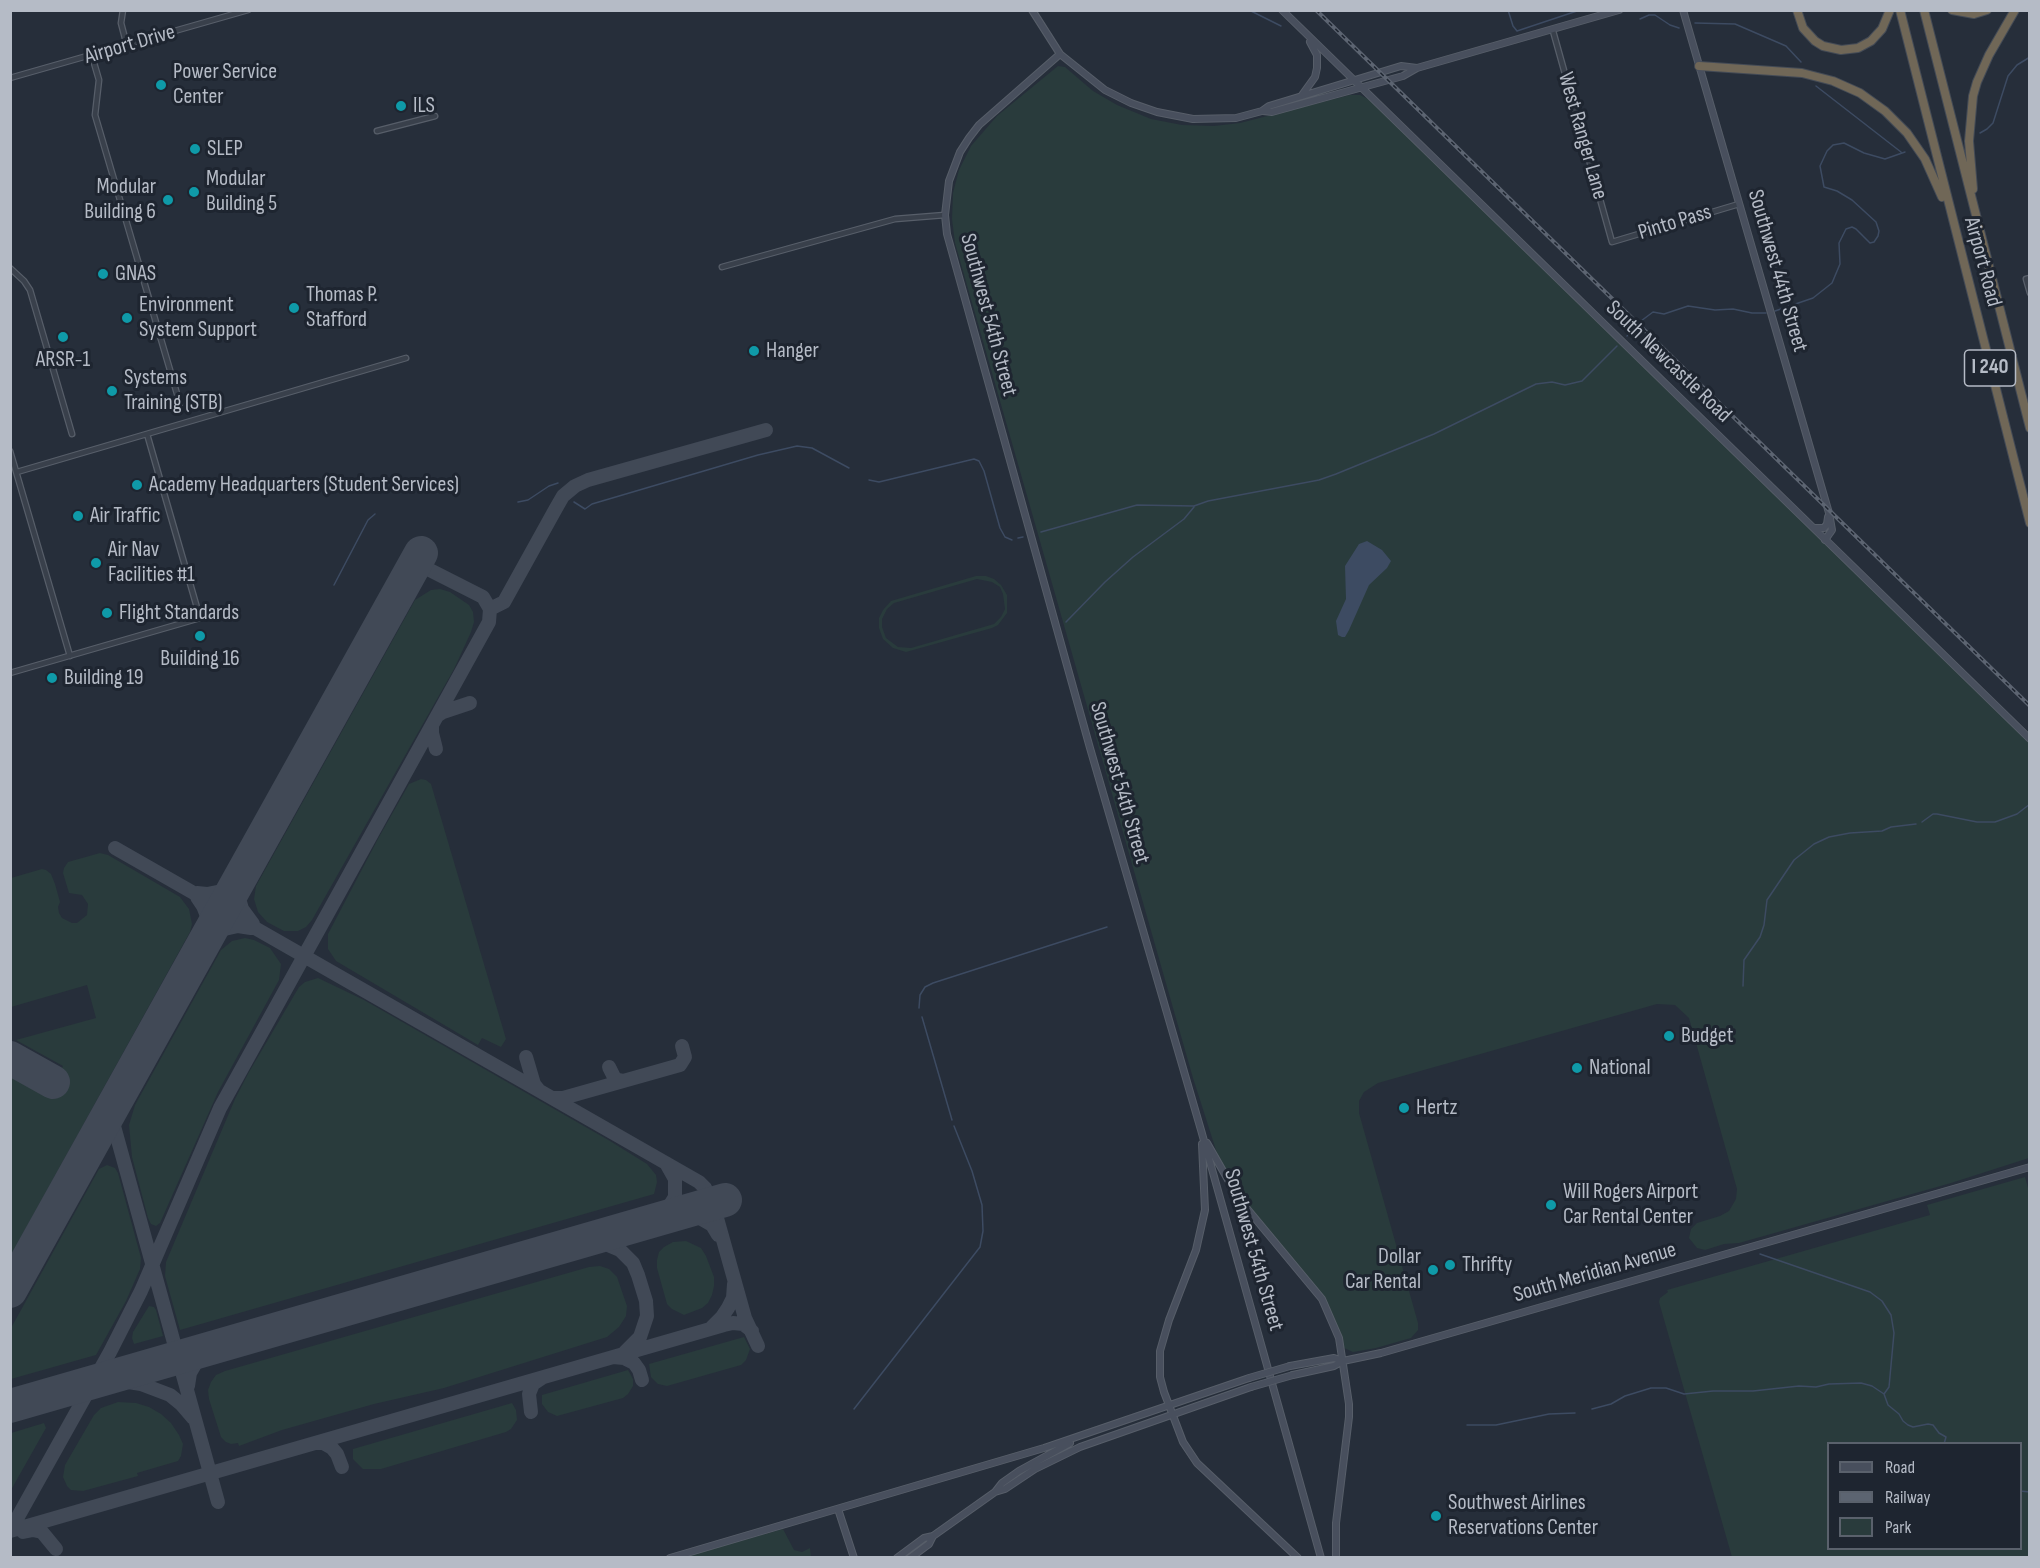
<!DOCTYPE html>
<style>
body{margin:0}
#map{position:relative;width:2040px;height:1568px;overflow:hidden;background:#262e3a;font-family:"Sofia Sans Condensed",sans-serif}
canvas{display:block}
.frame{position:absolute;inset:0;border:12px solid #b5bbc6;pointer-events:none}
.legend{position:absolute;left:1827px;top:1442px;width:195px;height:108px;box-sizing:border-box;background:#1e2530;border:2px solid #5a616c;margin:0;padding:8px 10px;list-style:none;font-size:18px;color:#b5bbc6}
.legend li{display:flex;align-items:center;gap:12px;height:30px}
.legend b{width:30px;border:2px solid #5a616c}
</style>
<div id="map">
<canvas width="2040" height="1568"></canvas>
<div class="frame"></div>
<ul class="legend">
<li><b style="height:8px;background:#484f5d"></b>Road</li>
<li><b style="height:8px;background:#5c6471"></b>Railway</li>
<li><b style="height:16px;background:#293b3c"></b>Park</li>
</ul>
</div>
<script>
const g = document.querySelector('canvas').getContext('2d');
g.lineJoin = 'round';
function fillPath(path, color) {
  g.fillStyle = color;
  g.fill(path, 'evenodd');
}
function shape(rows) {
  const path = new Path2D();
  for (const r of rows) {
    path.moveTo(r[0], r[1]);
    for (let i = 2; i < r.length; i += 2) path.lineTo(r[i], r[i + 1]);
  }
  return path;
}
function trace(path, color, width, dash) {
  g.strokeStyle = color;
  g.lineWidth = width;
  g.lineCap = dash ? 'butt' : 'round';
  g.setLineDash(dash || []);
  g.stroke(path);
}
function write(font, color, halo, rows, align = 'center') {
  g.font = font + ' "Sofia Sans Condensed",sans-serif';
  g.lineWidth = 6;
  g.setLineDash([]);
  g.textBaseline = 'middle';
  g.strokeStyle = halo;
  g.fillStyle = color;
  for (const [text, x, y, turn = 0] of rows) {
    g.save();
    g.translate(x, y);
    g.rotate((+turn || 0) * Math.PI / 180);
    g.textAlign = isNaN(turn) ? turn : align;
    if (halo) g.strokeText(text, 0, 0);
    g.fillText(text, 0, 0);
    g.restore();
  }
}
const green = shape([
 [1058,66,1065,67,1093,91,1117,105,1151,119,1182,125,1214,126,1240,123,1350,95,1360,95,1372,101,2029,742,2029,1158,1951,1183,1739,1243,1724,1244,1705,1250,1697,1248,1689,1238,1691,1229,1697,1223,1720,1216,1729,1211,1736,1199,1737,1189,1689,1018,1675,1005,1657,1004,1378,1083,1364,1092,1359,1101,1359,1113,1418,1323,1418,1330,1411,1338,1376,1348,1353,1352,1344,1348,1328,1305,1243,1199,1218,1157,1215,1147,1193,1078,955,243,952,219,953,193,959,170,971,146,997,116],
 [976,576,986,576,994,579,1001,585,1007,595,1007,613,998,625,992,628,906,652,893,648,883,639,879,628,879,618,883,610,891,601],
 [977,579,992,582,1000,587,1003,594,1005,609,1001,617,994,624,911,648,898,647,886,638,882,627,882,619,887,609,894,603],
 [440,589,450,592,469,605,473,612,474,622,471,632,454,669,312,920,306,927,298,931,284,931,267,922,258,912,254,899,256,886,415,600,431,590],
 [421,779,426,780,431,784,506,1039,501,1047,482,1038,478,1045,336,961,328,949,328,934,379,837,409,784],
 [100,853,108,855,180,897,189,909,192,924,190,932,11,1255,11,1077,45,1096,63,1066,16,1040,96,1018,87,985,11,1007,11,878,42,869,46,870,51,874,55,884,60,902,58,907,59,913,62,918,72,923,77,923,87,915,88,904,82,895,69,893,63,873,64,868,68,862],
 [245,938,254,940,270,948,281,964,279,980,218,1092,160,1223,156,1226,151,1224,148,1218,132,1157,129,1125,135,1105,221,950,232,941],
 [318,978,364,1000,610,1141,647,1164,656,1175,657,1182,654,1194,180,1330,165,1276,166,1262,235,1099,249,1072,299,987,305,982],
 [107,1165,115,1168,118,1173,141,1258,140,1269,126,1301,96,1355,11,1379,11,1328,99,1169],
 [2025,1177,2030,1195,2029,1557,1732,1557,1659,1302,1660,1298,1668,1292,1667,1290,1930,1215,1927,1205],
 [1828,1444,2020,1444,2020,1548,1828,1548],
 [686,1241,701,1248,706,1256,714,1277,714,1286,712,1295,708,1303,702,1308,684,1315,672,1309,667,1304,657,1268,657,1260,659,1252,664,1247,673,1242],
 [600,1266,609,1269,617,1277,627,1306,626,1316,619,1327,607,1337,444,1388,374,1404,282,1430,239,1446,238,1443,231,1444,226,1442,221,1437,209,1399,208,1390,211,1382,216,1375,225,1371,589,1267],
 [149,1306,154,1307,156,1310,163,1336,134,1344,132,1338,133,1332],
 [744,1337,750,1349,746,1360,741,1365,667,1386,658,1384,651,1377,649,1364],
 [628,1370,633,1379,633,1386,628,1394,623,1398,557,1416,548,1412,542,1404,542,1395],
 [118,1402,136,1403,149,1407,161,1414,171,1423,179,1435,183,1444,181,1456,178,1461,137,1473,138,1476,83,1491,71,1490,67,1486,63,1477,65,1465,94,1415,101,1408],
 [512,1403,516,1410,517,1420,511,1429,506,1432,381,1469,363,1469,353,1459,353,1449],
 [44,1423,46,1428,11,1490,11,1433],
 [783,1529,794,1550,802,1552,810,1548,811,1558,680,1558]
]);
const water = shape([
 [1367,541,1382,550,1391,561,1387,568,1369,585,1349,630,1345,637,1342,637,1338,635,1336,621,1346,599,1345,566,1359,544]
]);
const stream = shape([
 [1249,10,1281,26],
 [1508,10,1513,26,1517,31,1580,10],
 [1640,19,1649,15,1655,15,1670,25,1679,28],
 [1695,23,1735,24,1786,46,1801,62],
 [1816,86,1901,152],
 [1980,133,1987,129,1993,123,2008,76,2017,65,2030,57],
 [1775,311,1813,298,1832,283,1840,264,1839,243,1846,229,1852,227,1856,229,1870,243,1874,242,1878,236,1879,231,1876,222,1852,200,1837,191,1824,187,1820,166,1827,151,1833,145,1844,143,1864,153,1885,159,1905,152],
 [1641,321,1653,312,1664,314,1688,306,1715,310,1733,309,1752,313,1766,313],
 [1627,336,1633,331],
 [869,480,879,482,974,459,979,461,984,471,1000,528,1005,537,1012,540],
 [518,502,528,500,549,486,558,483],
 [574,502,585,509,592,504,758,455,797,446,812,448,849,468],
 [1041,532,1137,505,1194,506,1208,501,1319,480,1336,474,1434,434,1536,384,1552,382,1565,385,1582,381,1617,346],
 [1018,538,1023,537],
 [334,585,368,520,375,514],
 [1066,622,1105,582,1133,557,1184,519,1194,507],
 [1922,822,1933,814,1937,814,1977,822,1995,822,2017,814,2030,804],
 [1743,986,1744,960,1760,937,1764,925,1767,900,1794,860,1814,844,1829,837,1850,833,1882,831,1891,827,1916,824],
 [919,1008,920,995,925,987,933,983,1107,927],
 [922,1017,952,1120],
 [1760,1254,1870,1292,1882,1301,1891,1315,1894,1333,1889,1387,1884,1394],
 [854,1409,980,1247,983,1231,982,1205,972,1171,954,1126],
 [1592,1409,1611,1404,1625,1396,1651,1388,1666,1388,1684,1394,1713,1391,1753,1391,1799,1386,1816,1387,1829,1384,1861,1383,1872,1386,1884,1394,1888,1405,1899,1414,1903,1421,1908,1425,1913,1427,1928,1424,1933,1425,1939,1433,1946,1437,1944,1444],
 [1467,1425,1496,1425,1549,1414,1575,1413],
 [2020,1491,2030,1492]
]);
const taxiway = shape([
 [490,609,504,602,555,510,563,496,575,486,588,480,766,430],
 [437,716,443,712,470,703],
 [432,725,432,733,436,749],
 [115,848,699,1182,705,1188,713,1204,745,1318,758,1346],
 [247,866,239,883,238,895,242,909,253,924],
 [197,893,207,894,222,891,231,885,241,875],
 [197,897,203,906,207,916,207,931,203,943],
 [202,948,211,936,220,930,238,926,251,928],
 [526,1057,534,1084,538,1089],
 [609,1067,615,1079,623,1081],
 [120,1095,114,1115,114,1126,218,1502],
 [554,1098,563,1098,680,1065,685,1057,682,1046],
 [672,1216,682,1215,698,1217,712,1225,718,1235],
 [651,1222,667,1210,675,1197,675,1179,666,1163],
 [564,1247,587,1242,601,1242,620,1250,633,1263,638,1275,646,1301,647,1316,640,1337,625,1352],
 [712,1327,722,1317,728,1308,733,1298,734,1284],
 [613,1357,624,1358,634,1363,639,1370,642,1380],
 [80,1386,116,1380,141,1384,170,1395,181,1404,193,1418],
 [188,1386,190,1373,197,1361,203,1355,219,1346],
 [531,1412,529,1394,533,1384,542,1378],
 [315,1443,323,1443,332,1448,337,1454,342,1467],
 [10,1531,110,1352,141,1291,220,1108,489,622,490,609,483,597,416,563],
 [10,1531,724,1325,733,1323,743,1324,752,1331],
 [23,1532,33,1530,42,1532,56,1549]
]);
const runway = shape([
 [10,1058,53,1082],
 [10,1291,421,553],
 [10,1406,725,1200]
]);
const street = shape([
 [123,10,121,23,127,46],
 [1553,31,1612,242,1739,204],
 [92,56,99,80,95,115,180,404],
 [10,78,248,10],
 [377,131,435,116],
 [722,267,895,219,945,215],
 [10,268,24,281,30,290,72,434],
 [2030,278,2026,279,2030,293],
 [10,451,70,656],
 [17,472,406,358],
 [10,673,200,618,147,434]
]);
const secondary = shape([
 [1032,10,1060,54,1105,90,1131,103,1157,112,1193,119,1236,118,1262,111,1269,106,1401,66,1417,68],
 [1282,10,2030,739],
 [1683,10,1829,513,1832,530,1825,540],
 [1060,54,979,125,969,138,960,152,949,181,945,215,947,234,1090,748,1201,1130,1321,1558],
 [1302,95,1315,77,1317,68,1317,55,1310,42],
 [1263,111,1272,112,1403,76,1417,68,1619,10],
 [1814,528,1824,528,1827,524,1828,517],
 [1207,1143,1239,1199,1322,1299,1339,1338,1349,1404,1349,1417,1336,1523,1336,1558],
 [1202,1144,1205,1210,1196,1250,1169,1320,1160,1351,1160,1377,1164,1392,1183,1442,1197,1463,1298,1558],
 [1290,1366,1334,1358,1343,1361],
 [1293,1375,1334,1366,1343,1361,1381,1353,2030,1167],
 [995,1492,1005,1489,1035,1469,1080,1447,1251,1387],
 [838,1509,854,1558],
 [670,1558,1044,1448,1249,1378],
 [897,1558,924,1538,933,1536,995,1492,1002,1483,1019,1471,1070,1443],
 [910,1558,929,1544,933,1536]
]);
const highway = shape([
 [1797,10,1803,28,1815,41,1823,46,1841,50,1858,48,1871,41,1882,29,1890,10],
 [1900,10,2030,523],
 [1924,10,2030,428],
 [1952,10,1974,14,1987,10],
 [1699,66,1802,73,1833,81,1860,93,1885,111,1907,133,1925,159,1942,197],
 [1973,189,1969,141,1973,96,1977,82,1989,55,2015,10]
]);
const rail = shape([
 [1316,10,2030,706]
]);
const secondaryBridge = shape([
 [1249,1378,1290,1366],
 [1251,1387,1293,1375]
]);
const markers = [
 [161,85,6,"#0f9aa8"],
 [401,106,6,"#0f9aa8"],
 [195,149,6,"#0f9aa8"],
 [194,192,6,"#0f9aa8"],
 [168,200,6,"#0f9aa8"],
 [103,274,6,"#0f9aa8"],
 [294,308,6,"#0f9aa8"],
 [127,318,6,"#0f9aa8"],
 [63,337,6,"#0f9aa8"],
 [754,351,6,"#0f9aa8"],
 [112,391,6,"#0f9aa8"],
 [137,485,6,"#0f9aa8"],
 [78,516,6,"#0f9aa8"],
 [96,563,6,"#0f9aa8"],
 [107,613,6,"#0f9aa8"],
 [200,636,6,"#0f9aa8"],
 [52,678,6,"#0f9aa8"],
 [1669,1036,6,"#0f9aa8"],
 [1577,1068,6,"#0f9aa8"],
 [1404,1108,6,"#0f9aa8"],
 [1551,1205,6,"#0f9aa8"],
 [1450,1265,6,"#0f9aa8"],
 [1433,1270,6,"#0f9aa8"],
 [1436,1516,6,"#0f9aa8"]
];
const shields = [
 [1990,368,51]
];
const shieldNames = [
 ["I 240",1990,368]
];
const streetNames = [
 ["Airport Drive",130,45,-16],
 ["West Ranger Lane",1582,136,74],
 ["Pinto Pass",1675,223,-17],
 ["Airport Road",1982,262,75],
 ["Southwest 44th Street",1777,271,74],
 ["Southwest 54th Street",988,315,75],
 ["South Newcastle Road",1668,362,44],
 ["Southwest 54th Street",1119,783,74],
 ["Southwest 54th Street",1253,1250,74],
 ["South Meridian Avenue",1595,1273,-16]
];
const poiNames = [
 ["Power Service",173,72],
 ["Center",173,97],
 ["ILS",413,106],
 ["SLEP",207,149],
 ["Modular",206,179],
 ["Building 5",206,204],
 ["Modular",156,187,"right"],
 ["Building 6",156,212,"right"],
 ["GNAS",115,274],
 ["Thomas P.",306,295],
 ["Stafford",306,320],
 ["Environment",139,305],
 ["System Support",139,330],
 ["Hanger",766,351],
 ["ARSR-1",63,360,"center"],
 ["Systems",124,378],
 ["Training (STB)",124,403],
 ["Academy Headquarters (Student Services)",149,485],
 ["Air Traffic",90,516],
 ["Air Nav",108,550],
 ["Facilities #1",108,575],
 ["Flight Standards",119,613],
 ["Building 16",200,659,"center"],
 ["Building 19",64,678],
 ["Budget",1681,1036],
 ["National",1589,1068],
 ["Hertz",1416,1108],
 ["Will Rogers Airport",1563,1192],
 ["Car Rental Center",1563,1217],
 ["Dollar",1421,1257,"right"],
 ["Car Rental",1421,1282,"right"],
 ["Thrifty",1462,1265],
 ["Southwest Airlines",1448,1503],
 ["Reservations Center",1448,1528]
];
fillPath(green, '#293b3c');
fillPath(water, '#3d4b62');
trace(stream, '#3d4b62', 1.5);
trace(taxiway, '#414956', 14);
trace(runway, '#414956', 34);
trace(street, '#575e69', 7);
trace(secondary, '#575e69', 8);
trace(highway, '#444b56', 10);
trace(street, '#39404b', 4.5);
trace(secondary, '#484f5d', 6);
trace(highway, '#706757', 8);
trace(rail, '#5c6471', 4);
trace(rail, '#1e2530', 1.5, [4.5]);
trace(secondaryBridge, '#575e69', 8, []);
trace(secondaryBridge, '#484f5d', 6);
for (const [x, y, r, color] of markers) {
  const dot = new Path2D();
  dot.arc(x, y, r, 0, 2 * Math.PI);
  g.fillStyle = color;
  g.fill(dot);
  trace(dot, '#1e2530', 2);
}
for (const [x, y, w] of shields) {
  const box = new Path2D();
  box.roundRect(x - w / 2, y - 18, w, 36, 4.5);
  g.fillStyle = '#1e2530';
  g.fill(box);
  trace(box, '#b5bbc6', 1.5);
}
write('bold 21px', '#b5bbc6', null, shieldNames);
write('22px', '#b5bbc6', '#1e2530', streetNames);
write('22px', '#b5bbc6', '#1e2530', poiNames, 'left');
</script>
